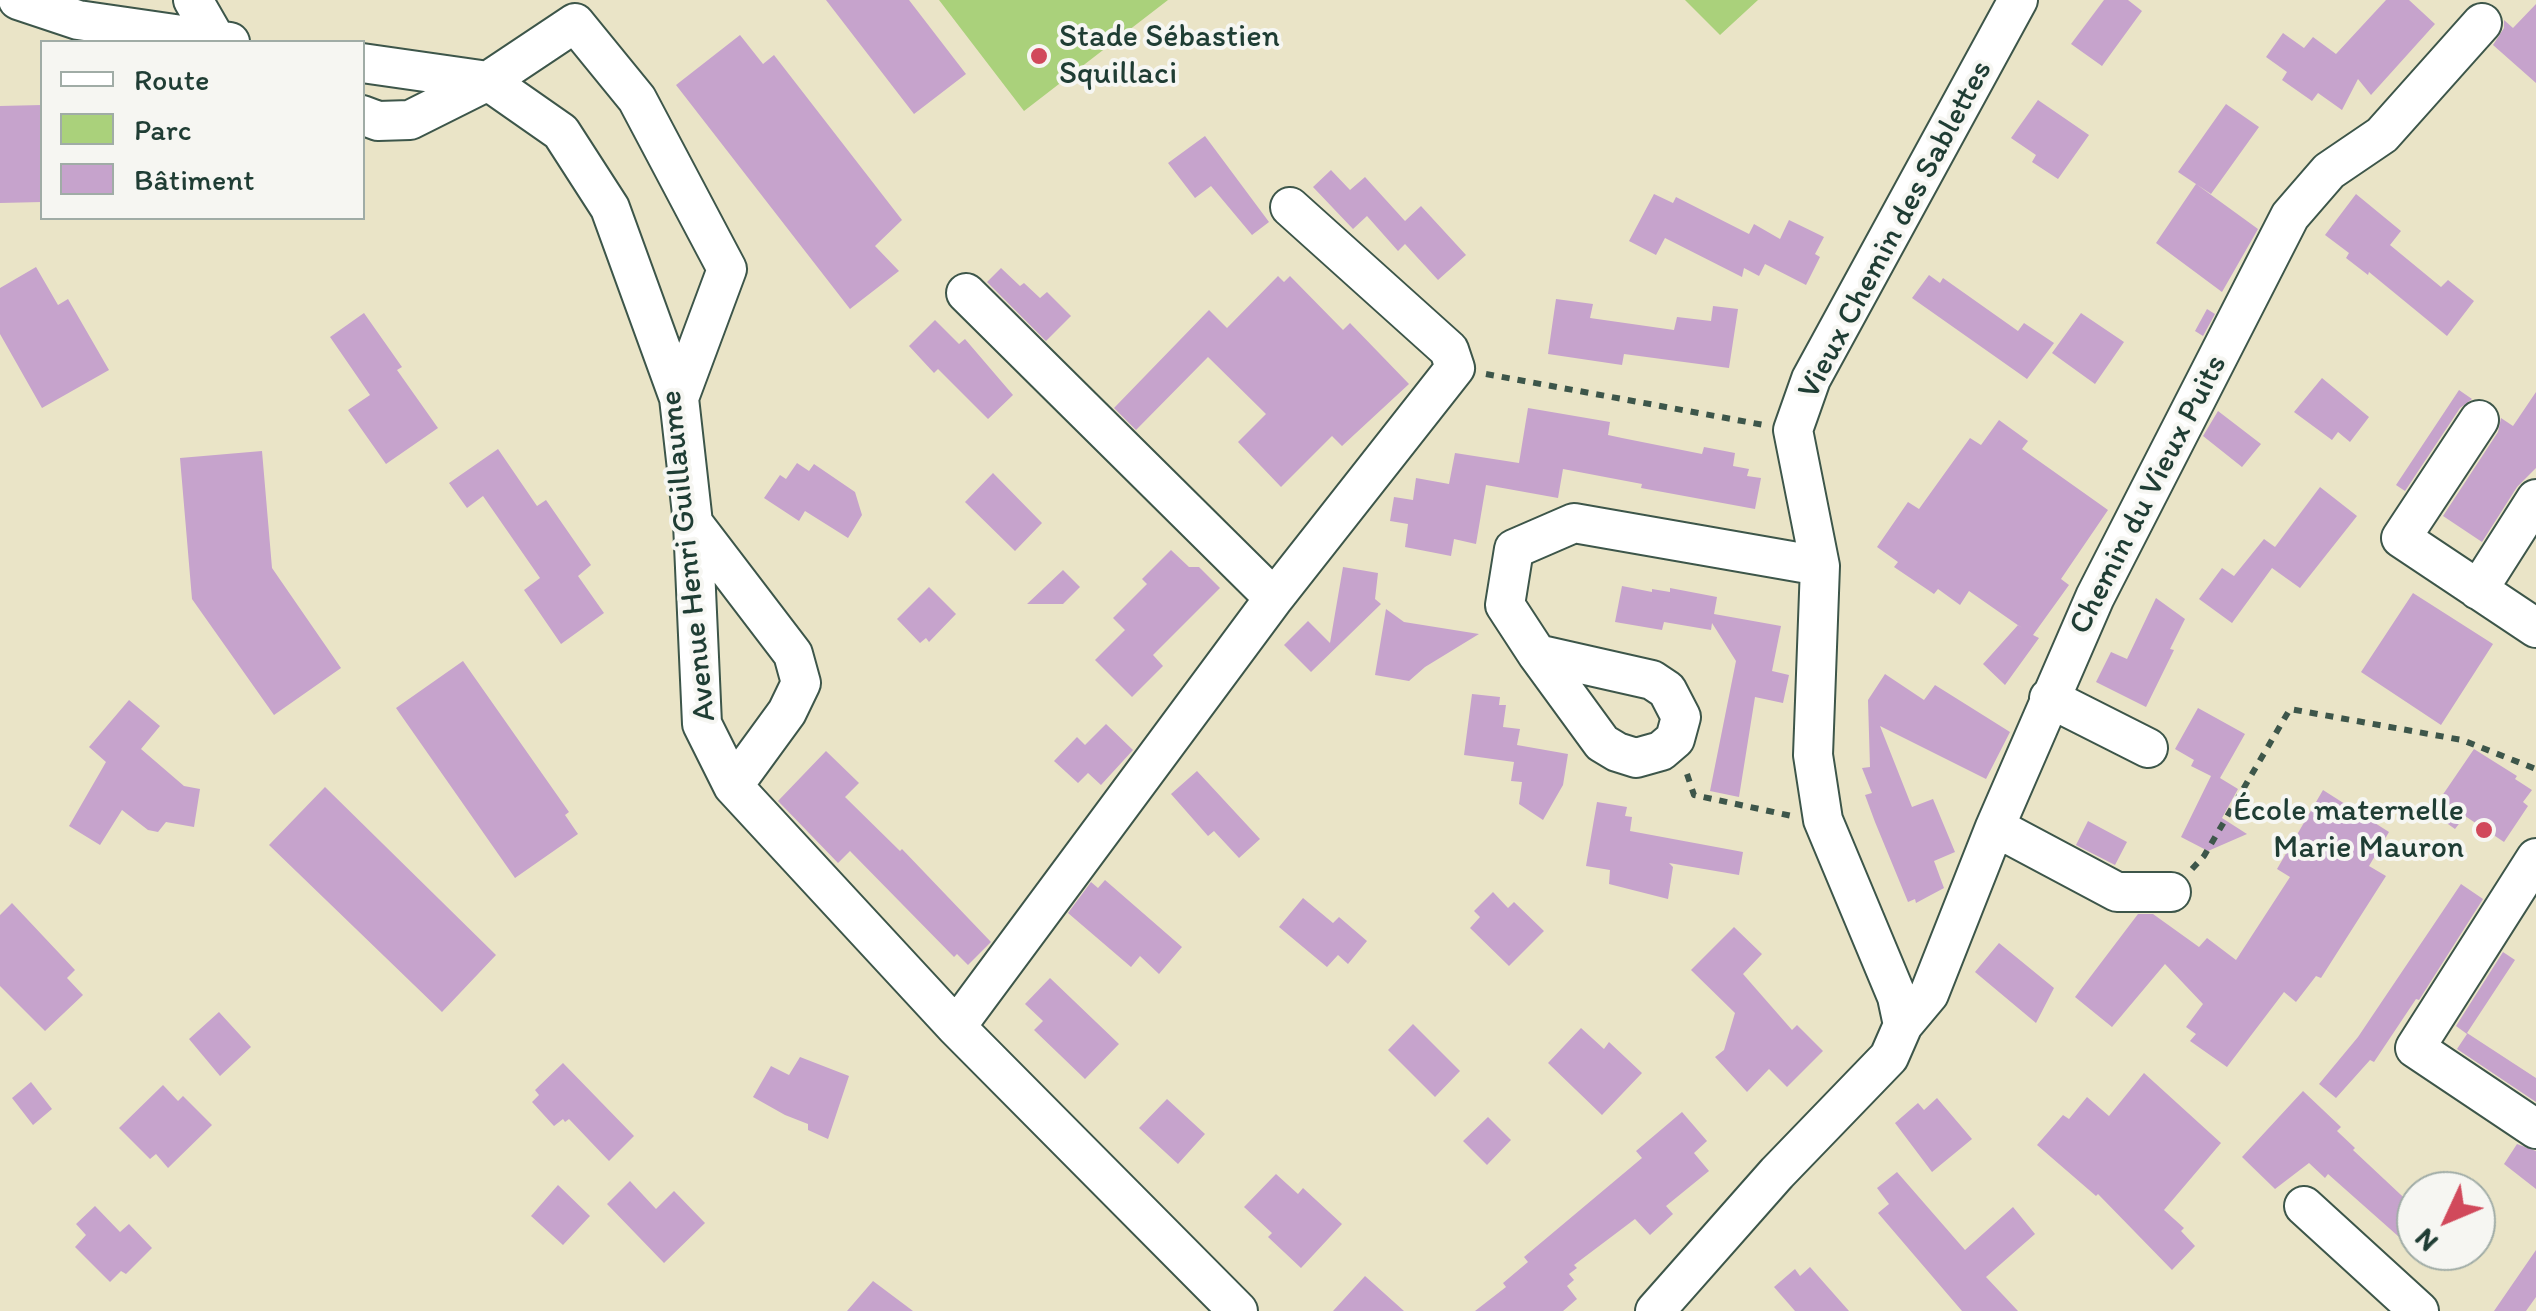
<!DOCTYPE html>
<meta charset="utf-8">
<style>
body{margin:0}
#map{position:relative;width:2536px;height:1311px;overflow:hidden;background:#eae4c7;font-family:Itim,sans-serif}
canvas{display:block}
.legend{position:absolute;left:40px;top:40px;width:325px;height:180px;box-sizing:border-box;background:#f6f6f2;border:2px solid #a0aca6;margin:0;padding:12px 18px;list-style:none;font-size:30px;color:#1f3d34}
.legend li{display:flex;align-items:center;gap:20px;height:50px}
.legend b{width:50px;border:2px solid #a0aca6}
.north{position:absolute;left:2396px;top:1171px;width:100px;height:100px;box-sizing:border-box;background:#f6f6f2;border:2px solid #a0aca6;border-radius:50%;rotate:226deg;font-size:28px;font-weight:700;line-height:40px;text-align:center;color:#1f3d34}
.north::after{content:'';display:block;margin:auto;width:35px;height:45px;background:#d1495b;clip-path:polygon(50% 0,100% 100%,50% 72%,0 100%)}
</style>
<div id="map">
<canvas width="2536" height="1311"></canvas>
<ul class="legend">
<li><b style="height:12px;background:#fff"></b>Route</li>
<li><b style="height:28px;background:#aad17b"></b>Parc</li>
<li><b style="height:28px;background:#c6a3cc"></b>Bâtiment</li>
</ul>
<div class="north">N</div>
</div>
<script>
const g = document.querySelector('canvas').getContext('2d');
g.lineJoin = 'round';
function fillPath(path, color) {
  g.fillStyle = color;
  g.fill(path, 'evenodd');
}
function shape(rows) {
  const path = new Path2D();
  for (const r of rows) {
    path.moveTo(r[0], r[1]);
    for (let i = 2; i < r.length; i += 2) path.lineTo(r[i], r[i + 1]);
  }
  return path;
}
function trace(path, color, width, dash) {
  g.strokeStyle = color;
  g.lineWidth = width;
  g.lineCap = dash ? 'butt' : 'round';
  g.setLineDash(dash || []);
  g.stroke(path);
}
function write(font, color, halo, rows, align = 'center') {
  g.font = font + ' Itim,sans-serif';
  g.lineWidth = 8;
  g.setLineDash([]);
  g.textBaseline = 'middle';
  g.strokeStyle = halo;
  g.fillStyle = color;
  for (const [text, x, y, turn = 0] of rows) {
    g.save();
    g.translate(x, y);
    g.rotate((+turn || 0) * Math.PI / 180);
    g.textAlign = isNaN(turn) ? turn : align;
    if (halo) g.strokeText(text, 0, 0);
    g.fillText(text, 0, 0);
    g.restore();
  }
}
const green = shape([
 [939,0,1168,0,1024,111],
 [1685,0,1758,0,1720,35]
]);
const building = shape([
 [826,0,909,0,966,74,914,114],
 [2104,0,2128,0,2142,11,2102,66,2071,44],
 [2386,0,2409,0,2435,24,2371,95,2358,79,2342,110,2318,93,2312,101,2282,80,2287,72,2266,57,2283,33,2304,48,2313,37,2336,54],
 [2536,4,2536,83,2493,45,2504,28,2504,20,2513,28],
 [740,35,763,64,774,55,902,220,875,246,899,271,850,309,676,85],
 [2038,100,2089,135,2058,179,2032,162,2036,155,2011,138],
 [2226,104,2259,127,2211,194,2178,172],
 [42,105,42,202,0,203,0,106],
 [1205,136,1269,222,1252,235,1211,186,1195,198,1168,163],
 [1331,170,1350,190,1365,177,1405,221,1421,206,1466,255,1438,280,1405,244,1398,251,1367,216,1353,229,1313,187],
 [2196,184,2258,229,2222,292,2156,243],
 [1654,194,1673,203,1676,197,1749,234,1754,224,1780,239,1789,220,1824,237,1815,254,1820,257,1806,285,1765,264,1759,276,1744,268,1742,277,1665,238,1656,255,1629,241],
 [2356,194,2401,231,2390,245,2441,287,2448,280,2474,301,2447,336,2369,272,2368,275,2346,258,2349,253,2325,235],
 [36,267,58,305,68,299,109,370,42,408,0,334,0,288],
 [1001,268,1020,286,1024,283,1040,298,1047,292,1071,316,1046,341,987,282],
 [1929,275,1940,283,1943,278,2018,331,2024,323,2054,343,2027,379,1912,298],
 [1278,276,1284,282,1290,276,1343,330,1350,323,1409,384,1342,446,1332,436,1281,487,1238,442,1266,414,1208,357,1136,430,1114,408,1209,310,1227,328],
 [1556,299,1593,304,1590,318,1674,330,1677,317,1711,321,1713,306,1738,309,1729,368,1624,354,1622,365,1548,354],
 [2207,309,2215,314,2203,336,2195,331],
 [364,313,402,367,397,370,438,428,386,464,348,410,370,395,330,337],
 [2081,313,2124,342,2095,384,2052,353],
 [935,320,959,344,965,339,1013,395,988,419,938,369,934,373,909,346],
 [2322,378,2369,417,2350,442,2338,432,2332,440,2294,412],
 [2459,390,2472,399,2460,408,2405,491,2396,485],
 [2536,392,2536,468,2517,487,2482,542,2443,516,2498,432,2501,418,2513,426],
 [1528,408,1610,422,1608,435,1622,438,1702,454,1704,447,1735,453,1733,466,1749,469,1747,476,1761,478,1755,509,1641,488,1642,484,1563,469,1558,498,1486,485,1476,544,1454,539,1451,556,1405,547,1408,524,1390,521,1394,497,1413,500,1416,478,1449,484,1455,453,1519,463],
 [2218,411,2261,444,2242,467,2203,436],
 [1999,420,2028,441,2022,449,2108,510,2061,579,2069,585,2033,635,2039,638,2005,685,1983,664,2018,625,2022,628,1969,591,1960,605,1938,589,1934,594,1894,567,1898,562,1877,547,1908,502,1919,509,1970,438,1981,445],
 [498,449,537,506,546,500,591,565,578,576,604,613,561,644,524,590,540,578,483,496,467,508,449,483],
 [262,451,272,568,341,668,274,715,192,599,180,458],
 [797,463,809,471,814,464,855,492,862,515,848,538,805,511,799,521,764,498,780,475,786,479],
 [993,473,1042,523,1015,551,965,502],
 [2320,487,2357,516,2300,588,2272,568,2232,623,2199,599,2222,568,2234,576,2264,539,2275,547],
 [1171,550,1189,567,1199,567,1220,588,1153,655,1163,666,1132,697,1095,660,1125,630,1113,618,1147,584,1142,579],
 [1343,567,1378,573,1375,599,1381,604,1311,672,1284,645,1308,621,1330,643],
 [1063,570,1080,587,1063,604,1027,604],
 [1622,586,1652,592,1652,589,1670,592,1670,588,1717,597,1714,614,1781,626,1772,671,1789,675,1783,703,1755,697,1739,797,1710,791,1736,661,1712,623,1711,630,1664,622,1662,630,1615,622],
 [929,587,956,614,929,642,926,638,920,643,897,619],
 [2413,593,2493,644,2441,725,2361,672],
 [2156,598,2185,619,2170,649,2174,650,2146,707,2096,682,2111,652,2127,659],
 [1386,609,1404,622,1479,634,1425,667,1409,681,1375,675],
 [463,661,569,812,565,815,578,834,515,878,396,708],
 [1885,674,1924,700,1935,685,2010,732,1986,779,1880,726,1912,807,1933,799,1955,852,1934,861,1944,888,1916,903,1915,899,1908,902,1875,822,1865,795,1872,793,1862,768,1870,767,1868,700],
 [1472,694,1500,697,1499,705,1506,705,1503,727,1520,729,1517,745,1568,754,1563,785,1543,820,1519,804,1522,782,1511,781,1514,762,1464,755],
 [129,700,160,726,141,749,184,786,200,789,194,827,166,822,158,832,148,830,122,810,100,845,69,826,106,762,89,747],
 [2198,708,2245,734,2220,778,2238,789,2222,818,2247,834,2208,851,2181,837,2211,776,2191,766,2194,760,2175,749],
 [1106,724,1133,750,1101,785,1088,773,1078,783,1054,761,1077,737,1085,745],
 [2474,749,2517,776,2515,779,2532,790,2523,802,2528,806,2504,842,2465,816,2455,829,2431,812],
 [826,751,859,783,845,797,900,851,902,849,991,942,968,965,957,954,954,957,850,851,838,863,778,801],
 [1197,771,1260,839,1239,858,1214,831,1208,836,1171,794],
 [325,787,496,955,442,1012,269,845],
 [2323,790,2389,832,2369,866,2386,876,2321,978,2316,976,2296,1002,2284,992,2227,1067,2190,1041,2196,1034,2186,1027,2203,1004,2165,964,2112,1027,2075,997,2138,914,2153,914,2199,947,2207,938,2236,960,2290,877,2277,869],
 [1597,802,1627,807,1625,816,1632,817,1630,831,1743,852,1739,875,1669,863,1673,867,1668,899,1609,884,1610,870,1586,866],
 [2088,821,2127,842,2115,865,2076,845],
 [1105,880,1182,947,1159,974,1140,956,1131,967,1068,913,1091,882,1098,888],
 [2461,884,2483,899,2419,1000,2416,999,2374,1062,2370,1060,2336,1098,2319,1084,2358,1037],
 [1493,892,1508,908,1514,902,1544,931,1509,966,1470,928,1480,917,1474,911],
 [1303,898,1333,923,1339,917,1367,941,1348,964,1338,955,1327,967,1279,927],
 [12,903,75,970,67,978,83,995,45,1031,0,986,0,915],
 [1734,927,1762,954,1743,974,1792,1030,1797,1025,1823,1051,1787,1087,1769,1069,1747,1092,1715,1057,1724,1050,1735,1013,1691,970],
 [1999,943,2054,988,2036,1023,1975,972],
 [2503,952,2515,960,2467,1033,2536,1078,2536,1102,2457,1049,2467,1034,2456,1026],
 [1050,978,1119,1044,1085,1079,1034,1030,1043,1021,1025,1004],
 [219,1012,251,1047,220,1076,189,1039],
 [1413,1024,1460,1071,1435,1097,1388,1050],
 [1581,1028,1604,1049,1609,1042,1642,1073,1602,1115,1548,1063],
 [800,1057,849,1076,828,1139,808,1130,808,1124,785,1115,753,1097,771,1066,789,1075],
 [563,1063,634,1136,609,1161,569,1119,565,1122,563,1119,554,1126,532,1102,539,1095,535,1090],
 [2144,1073,2221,1143,2164,1210,2184,1228,2181,1231,2195,1246,2172,1270,2098,1194,2096,1196,2037,1145,2063,1115,2069,1119,2087,1097,2109,1116],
 [31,1082,52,1109,33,1125,12,1098],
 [163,1085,178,1101,183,1096,212,1125,168,1168,156,1154,150,1159,119,1128],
 [2303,1091,2341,1127,2337,1131,2355,1148,2353,1150,2416,1209,2416,1252,2328,1174,2325,1178,2309,1163,2275,1189,2242,1157],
 [1937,1098,1972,1139,1932,1172,1895,1123,1918,1103,1924,1110],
 [1167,1099,1205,1134,1178,1164,1139,1128],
 [1682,1112,1707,1141,1694,1153,1709,1171,1666,1206,1673,1214,1650,1235,1635,1219,1574,1265,1577,1268,1569,1274,1574,1280,1567,1286,1577,1299,1563,1311,1475,1311,1506,1287,1503,1283,1528,1262,1524,1257,1642,1158,1636,1151],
 [1488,1117,1511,1140,1487,1165,1463,1141],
 [2517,1144,2536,1151,2536,1189,2504,1164],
 [1897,1172,1965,1250,2013,1207,2035,1234,1986,1277,2018,1311,1962,1311,1878,1213,1889,1204,1877,1188],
 [1276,1174,1298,1194,1303,1188,1342,1224,1301,1268,1268,1237,1272,1233,1244,1207],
 [630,1181,656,1209,674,1191,705,1223,664,1263,607,1204],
 [558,1185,590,1216,563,1245,531,1216],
 [95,1206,120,1232,129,1224,152,1248,126,1274,121,1271,110,1282,75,1247,86,1235,76,1224],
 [2536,1250,2536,1297,2526,1311,2494,1311],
 [1810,1267,1849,1311,1795,1311,1774,1287,1795,1269,1800,1276],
 [1365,1276,1404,1311,1333,1311],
 [873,1281,913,1311,847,1311]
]);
const path = shape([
 [1486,374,1764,425],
 [1687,774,1694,795,1792,816],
 [2192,869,2204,856,2290,709,2462,740,2536,769]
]);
const minor = shape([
 [18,0,78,20,230,42],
 [193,0,216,40],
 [362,63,488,81,561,132,610,208,679,398,693,523,702,724,733,786,956,1027,1238,1311],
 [362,115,378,121,410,120,488,81,575,23,637,99,727,269,679,398],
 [2479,420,2401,538,2536,628],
 [693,523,793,654,801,683,787,712,733,786],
 [2478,590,2536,499],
 [1274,598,1455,368,1449,350,1290,207],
 [1537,654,1652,680,1667,690,1681,717,1675,739,1661,751,1636,758,1617,752,1602,743,1537,654,1505,605,1514,549,1574,523,1820,566],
 [2049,698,2148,748],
 [1995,827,2117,892,2171,892],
 [2536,858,2415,1048,2536,1129],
 [1903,1025,1929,994,1995,827,2095,597,2290,216,2329,171,2382,135,2482,23],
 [956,1027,1274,598,966,293],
 [2304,1206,2419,1311],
 [1655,1311,1777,1173,1889,1057,1903,1025,1897,997,1823,820,1813,755,1820,566,1793,430,1811,379,2018,0]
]);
const markers = [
 [1039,56,10,"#d1495b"],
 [2484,830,10,"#d1495b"]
];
const poiNames = [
 ["Stade Sébastien",1059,38],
 ["Squillaci",1059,75],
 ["École maternelle",2464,812,"right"],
 ["Marie Mauron",2464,849,"right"]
];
const streetNames = [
 ["Vieux Chemin des Sablettes",1896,230,-62],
 ["Chemin du Vieux Puits",2149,495,-63],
 ["Avenue Henri Guillaume",689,556,-96]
];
fillPath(green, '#aad17b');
fillPath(building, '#c6a3cc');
trace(minor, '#3d564a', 42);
trace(path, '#3d564a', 6, [8, 8]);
trace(minor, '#fff', 38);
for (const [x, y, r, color] of markers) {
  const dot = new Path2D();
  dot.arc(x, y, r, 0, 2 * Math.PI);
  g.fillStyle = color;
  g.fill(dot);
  trace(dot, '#f6f6f2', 4);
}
write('32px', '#1f3d34', '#f6f6f2', poiNames, 'left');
write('32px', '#1f3d34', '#f6f6f2', streetNames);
</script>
